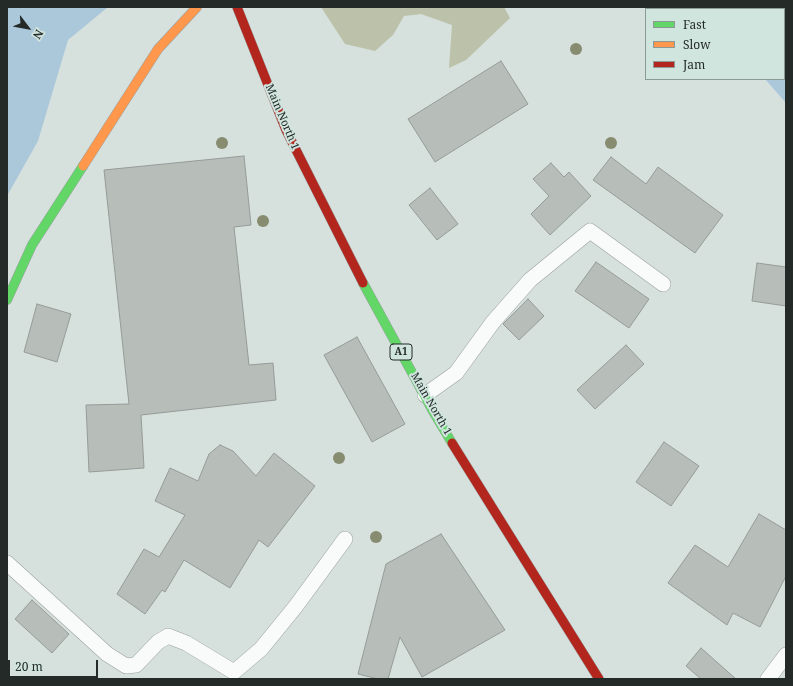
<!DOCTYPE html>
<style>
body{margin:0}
#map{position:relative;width:793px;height:686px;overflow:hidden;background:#d6e0dd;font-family:"Noto Serif",serif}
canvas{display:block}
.frame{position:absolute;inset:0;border:8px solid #232a28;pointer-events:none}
.legend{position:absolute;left:645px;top:8px;width:140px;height:72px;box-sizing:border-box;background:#d1e5df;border:1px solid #8b9a96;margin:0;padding:5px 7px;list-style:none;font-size:12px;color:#232a28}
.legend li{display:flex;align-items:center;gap:8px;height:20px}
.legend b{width:20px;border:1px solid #8b9a96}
.north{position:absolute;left:8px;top:8px;width:40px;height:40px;-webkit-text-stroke:3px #d1e5df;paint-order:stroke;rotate:122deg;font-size:11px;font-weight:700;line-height:16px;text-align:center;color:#232a28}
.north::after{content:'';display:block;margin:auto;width:14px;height:18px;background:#232a28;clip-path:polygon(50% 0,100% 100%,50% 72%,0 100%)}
.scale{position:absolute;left:8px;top:660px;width:90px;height:18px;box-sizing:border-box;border:2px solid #232a28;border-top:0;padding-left:5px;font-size:12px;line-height:14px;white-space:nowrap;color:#232a28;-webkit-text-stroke:3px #d1e5df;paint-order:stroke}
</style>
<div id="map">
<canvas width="793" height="686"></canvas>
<div class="frame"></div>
<ul class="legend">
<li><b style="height:5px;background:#63d668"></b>Fast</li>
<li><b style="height:5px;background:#ff974d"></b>Slow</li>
<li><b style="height:5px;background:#b3261e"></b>Jam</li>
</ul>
<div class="north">N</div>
<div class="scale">20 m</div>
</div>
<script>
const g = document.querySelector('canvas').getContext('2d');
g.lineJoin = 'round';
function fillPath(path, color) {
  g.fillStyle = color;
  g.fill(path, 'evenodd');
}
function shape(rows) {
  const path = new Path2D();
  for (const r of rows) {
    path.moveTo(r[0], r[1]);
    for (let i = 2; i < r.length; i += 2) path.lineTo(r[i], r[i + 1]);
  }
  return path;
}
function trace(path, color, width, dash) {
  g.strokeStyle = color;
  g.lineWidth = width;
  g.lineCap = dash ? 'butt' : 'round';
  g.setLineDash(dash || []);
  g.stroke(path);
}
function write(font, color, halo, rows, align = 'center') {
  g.font = font + ' "Noto Serif",serif';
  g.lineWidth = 4;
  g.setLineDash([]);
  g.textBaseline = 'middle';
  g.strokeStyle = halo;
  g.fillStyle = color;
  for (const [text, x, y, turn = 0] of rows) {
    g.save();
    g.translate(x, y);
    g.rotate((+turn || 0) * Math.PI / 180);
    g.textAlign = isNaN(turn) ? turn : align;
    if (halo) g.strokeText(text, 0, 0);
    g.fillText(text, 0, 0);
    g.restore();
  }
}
const forest = shape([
 [321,7,504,7,510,18,466,60,449,68,452,25,421,14,404,16,393,35,375,51,345,44]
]);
const water = shape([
 [7,7,108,7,68,40,38,141,7,196],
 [704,7,786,7,786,103,765,79,784,79,784,9,704,9]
]);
const building = shape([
 [501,61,528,104,435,162,408,119,501,61],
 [244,156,251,225,234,227,249,365,273,363,276,400,141,415,144,468,89,472,86,405,129,404,104,170,244,156],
 [611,157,646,184,658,167,723,215,695,253,593,180,611,157],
 [551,163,564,177,569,172,591,196,550,235,531,214,549,196,533,179,551,163],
 [430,188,458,224,437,240,409,205,430,188],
 [596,262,649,299,629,328,575,291,596,262],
 [757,263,786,267,786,306,752,301,757,263],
 [528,299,544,316,519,340,503,324,528,299],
 [37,304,71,314,57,362,24,352,37,304],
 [357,337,405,424,372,442,324,355,357,337],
 [626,345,644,364,595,409,577,390,626,345],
 [664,442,699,466,671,506,636,482,664,442],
 [220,445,233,451,256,476,274,453,315,486,268,547,259,540,230,588,184,560,165,592,162,590,145,614,117,594,144,549,159,557,185,515,155,501,170,468,198,481,209,454,220,445],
 [759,514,786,530,786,576,760,627,733,613,727,625,668,583,695,545,728,567,759,514],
 [441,534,505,630,422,677,400,637,388,679,378,679,358,674,386,564,441,534],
 [32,600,69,634,52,653,15,619,32,600],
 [701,648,736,679,701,679,686,666,701,648]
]);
const lane = shape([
 [425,395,456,373,493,322,530,280,590,231,663,284],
 [7,563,107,654,126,666,136,665,158,642,168,636,186,643,234,672,261,649,296,606,345,539],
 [768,679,786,655]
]);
const fast = shape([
 [363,283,434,413,452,443],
 [7,300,32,245,83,166]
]);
const slow = shape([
 [83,166,158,49,197,7]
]);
const jam = shape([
 [237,7,286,130,363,283],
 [452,443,599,679]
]);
const trees = [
 [576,49],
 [222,143],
 [611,143],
 [263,221],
 [339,458],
 [376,537]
];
const shields = [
 [401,352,22]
];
const shieldNames = [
 ["A1",401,352]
];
const streetNames = [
 ["Main North 1",282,117,67],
 ["Main North 1",431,404,60]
];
fillPath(forest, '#bcc1a9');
fillPath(water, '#abc8da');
fillPath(building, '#b7beba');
trace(building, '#959b98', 1);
trace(lane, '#9aa19f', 16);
trace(fast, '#9aa19f', 10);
trace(slow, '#9aa19f', 10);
trace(jam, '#9aa19f', 10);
trace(lane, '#f9fafa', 15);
trace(fast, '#63d668', 9);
trace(slow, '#ff974d', 9);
trace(jam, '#b3261e', 9);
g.fillStyle = '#878b6f';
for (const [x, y] of trees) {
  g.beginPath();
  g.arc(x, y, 6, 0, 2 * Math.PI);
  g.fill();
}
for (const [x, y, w] of shields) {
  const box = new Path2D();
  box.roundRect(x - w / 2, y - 8, w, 16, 3);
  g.fillStyle = '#d1e5df';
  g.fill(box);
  trace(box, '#232a28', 1);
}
write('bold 10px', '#232a28', null, shieldNames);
write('11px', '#232a28', '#d1e5df', streetNames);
</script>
